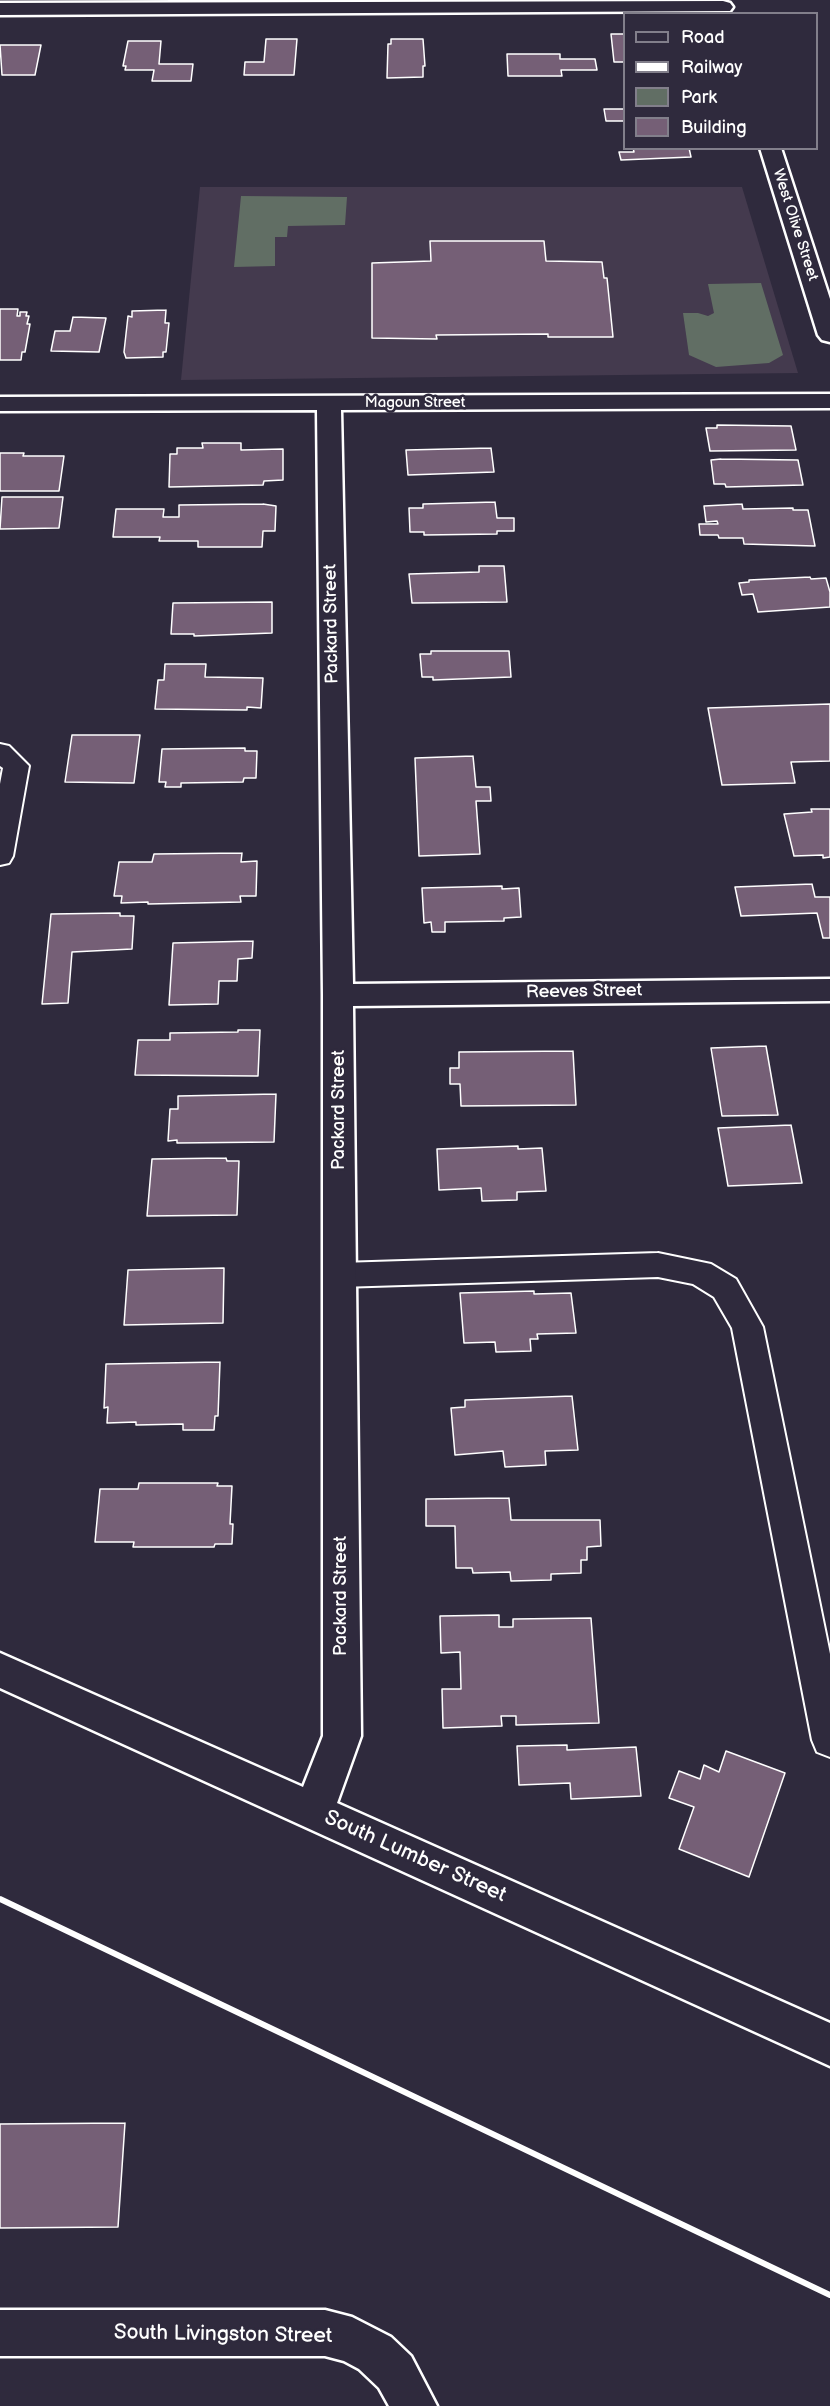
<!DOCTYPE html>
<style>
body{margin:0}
#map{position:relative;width:830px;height:2406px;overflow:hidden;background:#2f2a3d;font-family:"Balsamiq Sans",sans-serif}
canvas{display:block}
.legend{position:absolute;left:623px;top:12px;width:195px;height:138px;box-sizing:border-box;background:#2f2a3d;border:2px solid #827f8b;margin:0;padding:8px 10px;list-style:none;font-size:18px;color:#fff}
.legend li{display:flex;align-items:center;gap:12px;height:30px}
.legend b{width:30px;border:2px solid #827f8b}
</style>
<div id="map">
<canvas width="830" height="2406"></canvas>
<ul class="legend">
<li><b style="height:8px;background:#2f2a3d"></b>Road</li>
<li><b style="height:8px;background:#fff"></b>Railway</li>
<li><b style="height:16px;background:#616e64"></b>Park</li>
<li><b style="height:16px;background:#755f76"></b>Building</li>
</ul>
</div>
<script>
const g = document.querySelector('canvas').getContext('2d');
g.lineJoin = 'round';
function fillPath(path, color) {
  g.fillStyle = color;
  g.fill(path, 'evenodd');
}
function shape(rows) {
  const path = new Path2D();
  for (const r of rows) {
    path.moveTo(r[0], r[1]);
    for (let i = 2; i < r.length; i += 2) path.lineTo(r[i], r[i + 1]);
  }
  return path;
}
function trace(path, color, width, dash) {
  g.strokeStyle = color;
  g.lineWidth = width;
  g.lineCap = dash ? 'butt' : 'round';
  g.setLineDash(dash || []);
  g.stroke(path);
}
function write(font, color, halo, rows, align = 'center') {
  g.font = font + ' "Balsamiq Sans",sans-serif';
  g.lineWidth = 5;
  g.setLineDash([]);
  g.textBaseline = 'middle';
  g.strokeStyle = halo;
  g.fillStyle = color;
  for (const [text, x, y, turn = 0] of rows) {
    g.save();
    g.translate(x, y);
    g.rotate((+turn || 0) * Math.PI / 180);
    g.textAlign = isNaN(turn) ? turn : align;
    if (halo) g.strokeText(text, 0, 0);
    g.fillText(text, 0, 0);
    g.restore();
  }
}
const built = shape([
 [200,187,742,187,798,373,181,380]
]);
const green = shape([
 [241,196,347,197,345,225,288,226,287,237,275,237,275,266,234,267],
 [761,283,783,355,769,363,716,367,689,355,683,313,698,313,708,316,714,313,708,284]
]);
const building = shape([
 [611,34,624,34,624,62,614,62,611,34],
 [266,39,297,39,294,75,244,75,245,62,264,62,266,39],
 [391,39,423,39,425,66,423,66,423,77,387,78,388,44,391,44,391,39],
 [128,41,161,41,159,64,193,64,191,81,152,81,154,70,125,70,126,66,123,66,128,41],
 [0,45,41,45,35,75,2,75,0,45],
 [507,54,560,54,560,59,595,59,597,70,561,70,562,76,508,76,507,54],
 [604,109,624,109,624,121,606,121,604,109],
 [633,148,689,148,691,157,621,160,619,152,634,152,633,148],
 [430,241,544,241,546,261,602,262,604,278,607,278,613,337,548,337,548,334,436,335,437,339,372,338,372,263,431,261,430,241],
 [0,309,18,309,17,316,20,316,20,312,27,312,26,316,29,316,27,324,30,324,25,352,22,352,21,360,0,360,0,309],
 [166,310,165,323,169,323,166,352,163,352,163,357,126,358,124,352,128,316,132,317,132,311,166,310],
 [73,317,106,318,99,352,51,351,55,331,70,331,73,317],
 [717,425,791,426,796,450,710,451,706,428,717,428,717,425],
 [202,443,241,443,241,450,283,449,283,480,264,481,263,485,169,487,170,454,177,454,177,448,203,448,202,443],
 [491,448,494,472,408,475,406,450,491,448],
 [0,453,24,453,23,456,64,456,59,491,0,491,0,453],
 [721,459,798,460,803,485,726,487,725,484,714,484,711,460,721,459],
 [2,497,63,497,59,528,0,529,2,497],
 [495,502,497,518,514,518,514,531,497,531,497,534,424,535,424,532,410,532,409,508,423,508,423,504,495,502],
 [263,504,276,506,275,531,263,531,262,547,198,547,198,541,159,541,160,537,113,537,116,509,164,509,163,517,179,517,179,505,263,504],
 [742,504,743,509,793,508,793,510,808,510,815,546,744,544,743,538,719,538,718,535,700,535,699,524,718,524,717,521,706,522,704,506,742,504],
 [479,566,504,566,507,602,412,603,409,574,479,572,479,566],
 [810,577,811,579,826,578,830,592,830,607,758,612,753,594,742,595,739,583,749,582,749,580,810,577],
 [272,602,272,633,194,636,194,634,171,634,173,603,272,602],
 [431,651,509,651,511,677,433,680,433,677,422,677,420,654,431,654,431,651],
 [165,664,206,664,205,677,263,678,261,708,247,707,247,710,155,709,158,680,164,680,165,664],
 [830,704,830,761,791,762,795,783,722,785,708,708,830,704],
 [72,735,140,735,134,783,65,782,72,735],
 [245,748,245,751,257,751,256,778,244,778,243,782,181,783,181,787,165,787,166,782,159,782,162,749,245,748],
 [473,756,476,787,490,787,491,801,476,801,480,854,419,856,415,758,473,756],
 [811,809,830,809,830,857,823,858,823,855,794,856,784,814,812,812,811,809],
 [242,853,241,862,257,861,256,896,240,896,241,902,148,904,148,902,121,903,122,896,114,896,119,862,152,862,154,854,242,853],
 [812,884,815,897,830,897,830,938,823,938,817,913,741,916,735,887,812,884],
 [502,886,502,889,519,888,521,917,504,918,504,921,445,922,445,932,432,932,431,922,424,923,422,888,502,886],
 [120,913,120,916,134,916,132,949,72,952,68,1003,42,1004,51,914,120,913],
 [253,941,252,958,238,959,237,981,219,981,218,1004,169,1005,173,943,253,941],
 [238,1030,260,1030,258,1076,135,1075,138,1040,170,1040,170,1033,238,1032,238,1030],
 [766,1046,778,1115,722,1116,711,1048,766,1046],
 [573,1051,576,1105,461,1106,460,1084,450,1084,450,1068,459,1068,459,1052,573,1051],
 [276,1094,274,1142,177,1143,177,1140,168,1141,170,1109,178,1109,178,1096,276,1094],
 [791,1125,802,1183,728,1186,718,1128,791,1125],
 [518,1146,518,1149,542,1148,546,1191,517,1192,517,1200,482,1201,481,1188,439,1190,437,1149,518,1146],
 [226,1158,227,1161,239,1161,237,1215,147,1216,152,1159,226,1158],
 [224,1268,223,1323,124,1325,128,1270,224,1268],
 [534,1291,534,1294,571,1293,576,1333,537,1334,538,1339,530,1339,531,1351,496,1352,495,1342,464,1343,460,1293,534,1291],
 [220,1362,218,1416,215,1416,214,1430,183,1430,183,1424,136,1425,136,1422,107,1423,108,1407,104,1408,106,1364,220,1362],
 [572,1396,578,1450,545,1451,546,1465,505,1467,503,1451,455,1455,451,1408,465,1407,465,1400,572,1396],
 [139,1483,218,1483,217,1486,232,1486,230,1524,233,1524,232,1544,215,1544,214,1547,133,1547,134,1542,95,1542,100,1489,138,1489,139,1483],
 [509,1498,511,1520,600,1520,601,1546,587,1547,587,1560,581,1560,581,1573,551,1574,551,1580,511,1581,510,1572,473,1573,472,1568,456,1568,455,1526,426,1526,426,1499,509,1498],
 [499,1615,499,1627,513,1627,513,1619,591,1618,599,1723,516,1725,516,1716,501,1716,502,1726,443,1728,442,1689,461,1689,460,1652,441,1653,440,1616,499,1615],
 [567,1745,567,1750,636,1747,641,1796,571,1799,570,1783,519,1785,517,1746,567,1745],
 [726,1751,785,1773,749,1877,679,1849,694,1807,669,1798,679,1771,700,1779,704,1765,719,1772,726,1751],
 [125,2123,118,2227,0,2228,0,2124,125,2123]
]);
const lane = shape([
 [0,744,9,746,29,766,13,856,9,863,0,865,0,784,3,768,0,766,0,744],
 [658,1253,711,1264,736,1279,763,1327,830,1654,830,1757,817,1752,812,1740,732,1328,714,1297,693,1284,658,1277,340,1287,329,1284,325,1275,329,1266,340,1263,658,1253]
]);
const street = shape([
 [723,1,730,3,733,7,730,11,0,15,0,3,723,1],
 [760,148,781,148,830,299,830,342,822,340,818,335,760,148],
 [830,394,830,408,341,410,353,984,830,979,830,1001,353,1006,361,1736,337,1803,830,2023,830,2066,0,1688,0,1653,303,1787,323,1736,323,995,317,410,0,411,0,397,830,394],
 [0,2310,325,2310,352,2317,391,2337,411,2356,437,2406,389,2406,379,2388,359,2369,344,2361,325,2356,0,2356,0,2310]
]);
const rail = shape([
 [0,1899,830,2295]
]);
const farStreetnames = [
 ["West Olive Street",795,225,72],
 ["Magoun Street",415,403]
];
const streetNames = [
 ["Packard Street",332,624,-91],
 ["Reeves Street",584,992,-1],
 ["Packard Street",339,1110,-90],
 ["Packard Street",341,1596,-90]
];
const nearStreetnames = [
 ["South Lumber Street",415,1857,24],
 ["South Livingston Street",223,2335,1]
];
fillPath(built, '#443a4e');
fillPath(green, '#616e64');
fillPath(building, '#755f76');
trace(building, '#fff', 1.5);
trace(lane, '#fff', 4);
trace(street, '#fff', 5);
fillPath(lane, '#2f2a3d');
fillPath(street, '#2f2a3d');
trace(rail, '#fff', 6);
write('15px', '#fff', '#2f2a3d', farStreetnames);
write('18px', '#fff', '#2f2a3d', streetNames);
write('21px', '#fff', '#2f2a3d', nearStreetnames);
</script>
